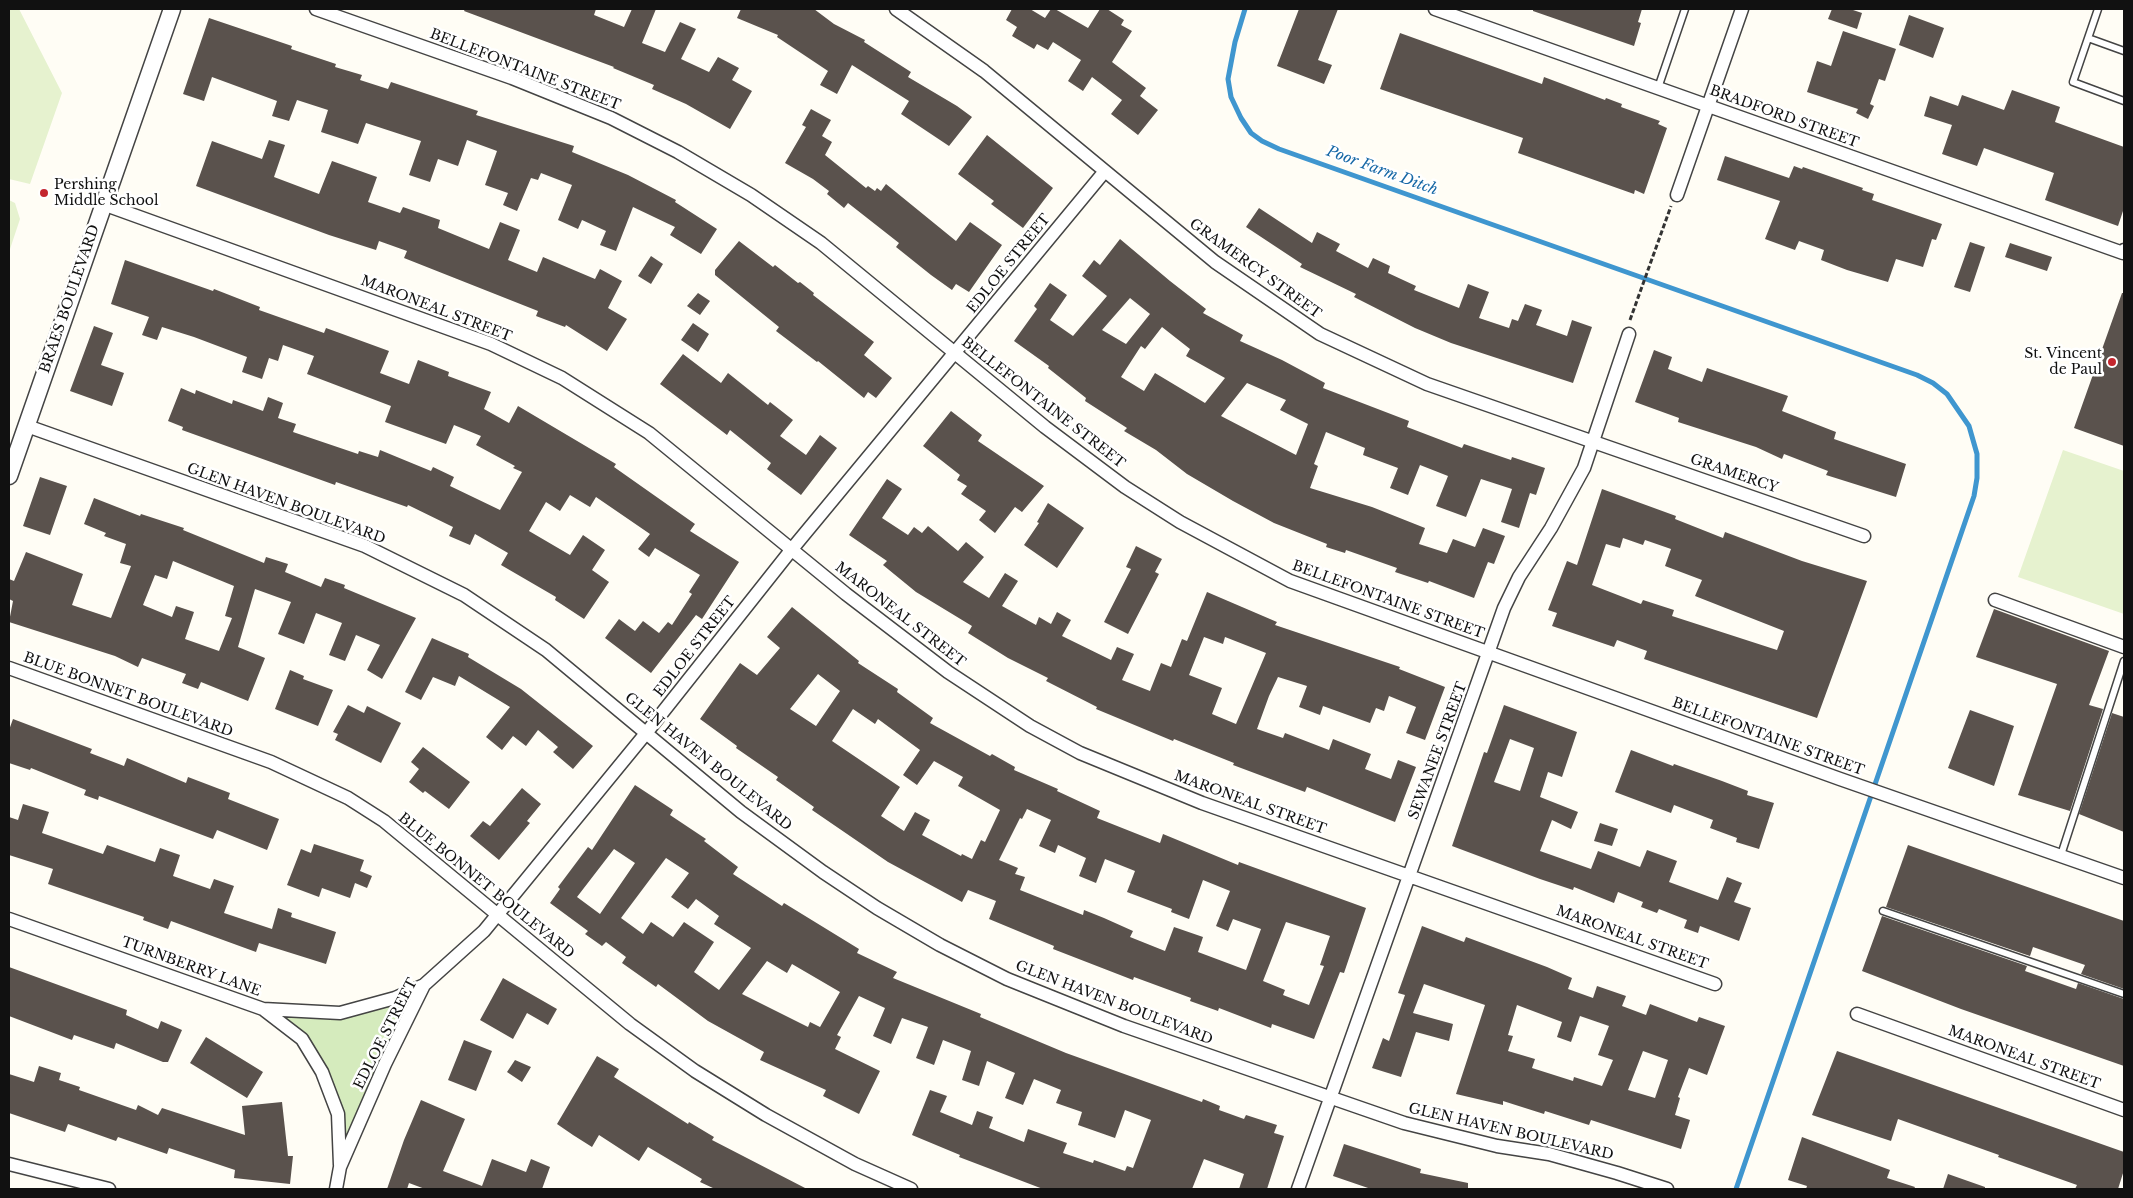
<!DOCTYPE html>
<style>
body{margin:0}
#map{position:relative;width:2133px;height:1198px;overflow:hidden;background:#fffdf5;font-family:"Libre Baskerville",serif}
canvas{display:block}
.frame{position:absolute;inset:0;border:10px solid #111;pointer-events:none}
</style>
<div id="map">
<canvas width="2133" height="1198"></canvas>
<div class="frame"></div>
</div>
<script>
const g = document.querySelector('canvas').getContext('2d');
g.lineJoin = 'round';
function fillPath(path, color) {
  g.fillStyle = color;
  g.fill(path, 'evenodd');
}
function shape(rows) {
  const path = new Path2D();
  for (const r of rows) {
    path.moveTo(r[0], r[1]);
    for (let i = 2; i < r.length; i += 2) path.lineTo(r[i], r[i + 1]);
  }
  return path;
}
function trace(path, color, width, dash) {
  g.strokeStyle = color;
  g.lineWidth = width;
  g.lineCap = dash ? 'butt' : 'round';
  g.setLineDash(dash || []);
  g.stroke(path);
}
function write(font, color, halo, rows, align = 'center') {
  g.font = font + ' "Libre Baskerville",serif';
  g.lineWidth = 5;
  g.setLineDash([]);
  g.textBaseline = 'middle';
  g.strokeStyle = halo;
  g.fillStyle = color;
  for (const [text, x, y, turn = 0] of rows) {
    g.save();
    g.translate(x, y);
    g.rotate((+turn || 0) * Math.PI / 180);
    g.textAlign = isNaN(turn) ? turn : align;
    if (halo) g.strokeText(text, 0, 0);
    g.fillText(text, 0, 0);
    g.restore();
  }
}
const green = shape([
 [424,985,340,1167,338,1114,302,1039,263,1009,340,1013]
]);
const pitch = shape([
 [9,9,19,9,62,93,30,184,9,179],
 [9,200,15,203,20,219,9,252],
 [2063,450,2124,471,2124,614,2018,577]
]);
const stream = shape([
 [1245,9,1235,42,1228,79,1231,97,1241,118,1251,133,1262,141,1279,149,1917,375,1933,383,1947,394,1969,426,1977,454,1977,478,1974,496,1736,1189]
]);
const building = shape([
 [465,9,596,9,594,15,624,27,632,9,656,9,642,43,665,52,680,22,696,29,681,59,709,72,718,57,739,68,732,80,752,91,730,129,686,104,652,89,654,85,613,68,614,67,464,11],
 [741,9,814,9,834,24,865,40,864,42,911,72,908,77,957,106,972,117,949,146,901,114,909,101,852,65,837,94,820,85,828,71,777,37,778,35,737,18],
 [1012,9,1030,9,1045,18,1051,9,1055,9,1088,28,1100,9,1107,9,1124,20,1121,25,1132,31,1112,62,1146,88,1140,96,1158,110,1138,135,1111,114,1122,100,1092,77,1083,91,1068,81,1081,60,1053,42,1048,50,1037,44,1034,49,1012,36,1017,27,1006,20],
 [1299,9,1338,9,1318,60,1332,65,1324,84,1277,66],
 [1533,9,1642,9,1638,22,1641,23,1634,46,1533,11],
 [1832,9,1850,9,1862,13,1857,29,1828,19],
 [1909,15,1944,28,1933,58,1899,45],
 [209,18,292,46,291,49,336,64,335,67,362,75,360,80,388,89,391,82,478,111,476,115,574,146,572,152,628,175,676,200,675,202,717,229,701,254,670,235,675,227,633,207,616,251,600,245,606,231,582,220,578,229,558,220,572,185,541,173,538,180,531,178,517,211,503,205,508,193,485,185,497,151,467,140,458,166,438,159,430,182,409,175,421,141,366,123,358,144,321,132,328,110,297,100,289,121,272,116,277,101,212,77,204,101,183,94],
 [1843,31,1896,49,1885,81,1879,79,1870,104,1874,106,1868,119,1856,113,1858,109,1807,92,1817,61,1831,66],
 [1400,33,1542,84,1544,77,1605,100,1606,98,1622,104,1621,107,1660,121,1658,124,1667,128,1644,194,1635,190,1634,194,1518,153,1523,138,1380,89],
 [2012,90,2060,107,2055,122,2124,147,2124,208,2118,226,2045,200,2054,173,1984,148,1977,166,1942,154,1952,125,1924,116,1930,96,1958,106,1962,95,2004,110],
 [811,109,831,120,822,136,832,142,825,155,866,188,868,186,875,191,877,188,881,191,886,184,956,241,970,222,1002,245,969,292,956,284,952,290,931,275,896,247,899,243,848,203,844,208,827,194,829,191,813,179,785,163,806,127,802,125],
 [987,135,1053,188,1023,228,991,204,994,201,958,174],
 [269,140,285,145,274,177,319,194,332,161,377,177,368,202,400,213,403,207,440,220,438,228,489,249,500,222,520,230,508,260,537,272,543,257,595,279,600,269,622,281,608,308,627,319,607,351,566,325,565,327,536,316,538,311,404,258,407,251,379,241,376,250,329,235,196,186,212,141,262,159],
 [1725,156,1789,178,1794,166,1802,169,1803,167,1863,188,1862,190,1874,194,1872,200,1942,224,1936,240,1932,239,1923,267,1896,259,1888,282,1847,270,1821,260,1824,250,1799,241,1795,250,1765,239,1780,201,1717,180],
 [1259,208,1312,243,1317,232,1340,244,1336,251,1368,268,1373,258,1390,266,1388,273,1416,286,1414,290,1459,308,1468,284,1489,292,1479,318,1509,328,1512,319,1518,321,1525,304,1542,310,1536,325,1567,336,1572,320,1592,327,1573,383,1451,343,1415,328,1354,297,1356,294,1300,267,1302,264,1246,227],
 [1120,239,1170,281,1206,309,1203,313,1243,335,1240,341,1282,360,1325,383,1323,388,1409,421,1407,427,1462,448,1464,444,1511,460,1512,457,1545,468,1536,495,1530,493,1519,528,1501,522,1512,489,1481,479,1466,517,1436,506,1448,476,1420,465,1408,495,1390,488,1398,468,1363,455,1365,448,1326,432,1314,464,1318,466,1310,488,1372,507,1425,528,1419,544,1447,553,1453,539,1475,547,1483,528,1505,536,1494,564,1488,562,1474,598,1429,581,1428,583,1395,572,1397,568,1346,550,1345,553,1326,547,1327,544,1274,523,1233,501,1187,474,1156,450,1124,431,1127,428,1085,401,1086,398,1048,368,1049,366,1014,341,1037,309,1034,306,1050,283,1067,295,1050,320,1073,336,1107,296,1082,276,1094,260,1100,265],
 [1130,298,1150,314,1126,344,1102,330],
 [1162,327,1190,349,1186,356,1225,378,1205,403,1155,373,1144,391,1121,377,1141,346,1145,349],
 [1247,383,1286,400,1280,410,1308,424,1296,455,1221,416],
 [739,241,773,267,775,265,798,283,800,282,814,293,813,295,874,342,864,355,892,378,876,398,868,392,864,398,818,361,817,362,776,331,779,327,715,275,715,270],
 [1970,242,1985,247,1970,292,1954,287],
 [2010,243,2052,257,2047,271,2005,257],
 [651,256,663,264,651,284,638,276],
 [125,260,213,291,214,289,260,307,259,310,324,333,326,328,389,351,380,373,409,384,418,360,449,372,448,376,491,392,484,409,509,423,518,406,616,464,614,467,695,524,690,531,739,562,702,619,696,615,651,673,605,638,619,619,635,631,643,621,659,633,668,622,672,625,692,594,689,592,700,575,655,548,649,557,638,549,650,534,596,497,590,507,570,495,560,511,546,502,529,531,570,555,583,535,605,550,592,570,609,582,584,619,555,600,556,597,501,565,508,553,475,534,470,545,449,536,453,527,408,505,407,507,336,482,335,485,182,430,183,427,168,421,181,388,195,394,196,390,232,404,233,400,263,411,268,397,283,403,278,418,296,424,293,432,358,454,359,451,378,457,380,450,431,471,433,467,454,477,450,486,500,510,522,472,513,468,515,466,476,445,481,436,454,425,446,444,385,422,391,406,307,374,314,356,283,345,278,361,269,358,262,379,242,372,247,357,194,337,162,327,157,340,142,335,149,317,111,304],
 [698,293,710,301,700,315,687,306],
 [2122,293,2124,293,2124,446,2074,428],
 [693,323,709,334,698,352,681,340],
 [94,326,113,333,101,365,124,373,112,406,70,391],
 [1654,350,1672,357,1668,369,1702,382,1707,368,1788,396,1782,411,1836,432,1834,439,1906,464,1896,497,1826,475,1828,471,1784,454,1782,459,1756,447,1678,422,1679,418,1635,402],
 [683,354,721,383,728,373,768,405,770,402,793,420,780,436,806,455,820,435,837,448,801,495,767,469,771,463,730,430,727,435,660,384],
 [951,411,982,435,978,441,1044,486,1022,512,1015,507,995,533,979,520,986,511,961,494,967,486,957,480,960,475,923,446],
 [40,477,67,486,50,535,23,526],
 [887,479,902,489,882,518,908,535,914,527,922,533,928,526,958,551,966,542,984,557,963,582,989,598,1005,573,1018,581,1002,606,1036,625,1039,617,1051,624,1057,612,1071,620,1062,636,1111,660,1117,647,1134,654,1122,680,1150,691,1161,663,1171,667,1182,639,1187,641,1207,592,1277,622,1275,625,1400,667,1399,669,1445,687,1425,740,1406,733,1416,707,1389,696,1384,711,1376,708,1370,723,1323,706,1320,715,1299,707,1307,686,1278,677,1269,696,1257,729,1283,738,1285,733,1329,750,1333,739,1371,754,1365,769,1391,779,1398,760,1416,767,1395,822,1307,787,1305,792,1233,765,1234,763,1174,739,1173,741,1096,709,1097,707,1046,681,1048,678,1008,658,968,633,972,626,916,592,883,565,887,561,849,535],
 [1204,637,1223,644,1225,637,1266,653,1236,724,1212,714,1222,688,1189,675],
 [1602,489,1676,516,1675,519,1723,538,1725,532,1802,561,1867,581,1817,718,1644,659,1647,651,1617,640,1614,647,1552,626,1557,613,1548,610,1567,561,1577,565],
 [1623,538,1643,545,1645,540,1671,549,1665,566,1702,580,1695,596,1784,631,1777,650,1672,616,1674,610,1643,600,1641,604,1592,585,1606,544,1620,548],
 [94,498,140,516,141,514,184,528,183,530,264,563,266,557,288,564,285,572,321,587,325,578,345,585,344,588,416,618,382,679,367,670,380,645,356,635,345,661,329,655,342,623,316,613,304,644,278,634,291,602,255,589,238,647,265,658,248,701,201,682,198,689,182,683,186,674,142,658,138,667,115,656,9,622,13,601,9,599,9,579,14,581,26,552,83,574,72,605,111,618,131,566,120,563,126,544,104,536,106,533,84,524],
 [173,561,234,586,225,616,232,618,219,651,185,639,194,612,176,606,172,617,143,605,155,575,167,579],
 [1048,503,1084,528,1057,568,1024,545,1039,523,1037,522],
 [1136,546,1162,559,1155,572,1159,574,1128,634,1104,622,1131,569,1126,567],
 [792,607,859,661,858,663,898,689,897,692,933,718,930,723,990,756,992,754,1015,767,1014,770,1058,789,1057,791,1100,811,1097,818,1160,843,1163,834,1238,865,1239,862,1366,908,1344,973,1340,972,1314,1039,1272,1024,1271,1028,1219,1008,1218,1011,1190,1001,1191,998,1134,977,1133,980,1053,949,1054,946,989,919,996,901,968,890,962,902,888,862,812,810,814,807,776,780,778,777,736,748,737,746,700,719,740,663,757,675,780,648,767,637],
 [818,674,840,691,816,726,790,709],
 [853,709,875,724,878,719,920,750,903,775,917,785,934,761,963,777,958,786,1000,810,985,842,981,840,972,859,962,854,961,856,922,835,930,820,915,812,904,831,881,816,900,787,832,741],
 [1027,809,1051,820,1039,846,1055,853,1058,845,1086,858,1079,876,1096,883,1105,859,1135,871,1127,892,1172,909,1171,912,1189,919,1203,880,1230,891,1216,926,1228,931,1233,919,1261,929,1246,970,1198,952,1203,937,1174,927,1165,951,1130,937,1133,931,1104,918,1084,910,1083,915,1020,890,1025,877,1015,874,1018,868,999,860,1020,818,1022,819],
 [1286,922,1330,936,1320,965,1324,966,1309,1005,1283,995,1285,990,1263,981],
 [1994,609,2109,651,2089,705,2103,709,2070,811,2018,795,2057,684,1976,657],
 [432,638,469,654,468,657,521,689,593,746,573,769,553,752,558,747,538,730,526,746,513,736,502,750,486,737,510,707,459,676,455,686,433,677,421,700,405,692],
 [290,670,304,676,303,679,333,690,318,726,275,709],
 [348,705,364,713,367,706,401,723,381,763,335,740,338,734,333,732],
 [1504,705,1577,732,1562,777,1548,772,1540,797,1578,812,1571,829,1552,820,1540,851,1591,869,1598,851,1640,867,1647,850,1677,861,1669,882,1718,900,1727,877,1742,883,1734,902,1751,908,1739,941,1700,926,1698,933,1684,928,1687,920,1659,909,1657,913,1641,907,1643,902,1618,892,1614,903,1574,887,1573,890,1540,879,1452,846,1484,752,1487,753],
 [1510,739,1534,748,1520,791,1494,782],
 [1970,710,2014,726,1994,786,1948,768],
 [2112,713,2124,717,2124,832,2079,814],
 [13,719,92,749,90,753,124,766,127,758,186,783,188,777,230,793,228,799,279,819,267,850,217,830,213,839,99,796,98,800,84,795,86,790,31,768,30,770,9,763,9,730],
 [423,747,470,782,449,809,425,791,423,793,409,782,419,769,411,762],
 [1631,750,1673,766,1674,764,1722,781,1748,791,1747,795,1774,803,1759,849,1736,842,1737,838,1710,828,1713,820,1674,805,1671,813,1615,792],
 [635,785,673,810,670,815,706,839,704,841,738,867,733,874,782,906,784,903,859,949,857,953,897,972,893,978,981,1014,980,1017,1066,1053,1202,1102,1203,1099,1220,1106,1219,1110,1244,1119,1246,1115,1277,1125,1274,1133,1284,1136,1267,1189,1239,1189,1244,1174,1204,1159,1192,1189,1043,1189,959,1157,960,1155,912,1135,930,1090,947,1096,940,1112,972,1125,977,1111,993,1117,989,1128,1024,1142,1028,1129,1067,1143,1063,1153,1093,1163,1094,1160,1125,1171,1127,1166,1133,1168,1151,1120,1125,1110,1115,1138,1078,1125,1082,1112,1056,1103,1061,1090,1034,1079,1023,1105,1005,1098,1015,1073,987,1061,979,1086,962,1080,971,1051,943,1040,934,1065,916,1058,928,1027,902,1018,891,1044,873,1036,885,1008,859,996,837,1035,841,1037,835,1049,880,1071,859,1114,823,1096,826,1090,760,1060,764,1052,708,1021,658,984,656,987,622,963,626,957,606,942,602,946,585,934,588,931,550,903,560,889,558,887,588,847,592,850],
 [614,849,635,863,600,914,577,897],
 [666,858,689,873,671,897,688,909,696,899,719,916,714,924,751,948,719,990,694,972,714,942,684,922,673,937,651,922,643,934,621,918],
 [767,961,787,973,792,964,840,992,820,1027,810,1022,808,1027,742,994],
 [522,788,541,804,527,821,530,823,499,860,470,836,483,821,490,826],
 [23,804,49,812,42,833,103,854,107,845,155,862,160,848,180,855,173,876,210,889,214,879,234,886,224,913,272,929,278,908,292,913,291,917,336,932,326,964,259,943,256,952,171,921,168,929,143,920,144,917,48,884,53,869,9,855,9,817,18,820],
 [1600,823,1618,829,1612,846,1594,841],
 [314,844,364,860,360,871,372,876,367,888,355,883,350,898,322,888,319,897,287,885,301,849,311,853],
 [1908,845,2124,921,2124,989,2081,974,2085,965,2033,947,2030,956,1886,907],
 [1882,916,2027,966,2025,971,2076,989,2078,983,2124,999,2124,1066,1961,1009,1862,971],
 [1422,926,1464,942,1466,937,1547,967,1572,978,1568,989,1593,998,1597,986,1626,996,1622,1006,1646,1015,1650,1004,1697,1022,1699,1017,1725,1026,1707,1075,1689,1068,1678,1097,1680,1098,1675,1115,1690,1120,1681,1149,1591,1120,1589,1125,1545,1111,1544,1114,1503,1101,1503,1105,1456,1094,1485,1005,1424,984,1413,1013,1453,1024,1449,1041,1416,1032,1401,1077,1372,1068,1383,1038,1389,1041,1405,995,1398,993],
 [1517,1005,1562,1022,1557,1037,1571,1042,1580,1016,1609,1026,1598,1055,1613,1060,1602,1086,1574,1077,1573,1081,1532,1068,1535,1059,1508,1051,1513,1036,1508,1035],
 [1643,1051,1668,1060,1655,1098,1628,1090],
 [9,967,127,1010,126,1015,158,1029,161,1021,182,1030,168,1062,163,1062,116,1043,114,1049,74,1035,72,1040,9,1016],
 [503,978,557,1009,548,1025,527,1013,513,1039,480,1020],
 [206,1037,263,1072,247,1098,190,1063],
 [464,1040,492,1051,476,1091,448,1080],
 [1837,1051,2124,1152,2124,1170,2118,1189,2075,1189,2077,1185,1998,1157,1999,1155,1898,1119,1891,1141,1812,1115],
 [597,1056,619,1069,614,1077,688,1124,689,1122,714,1137,712,1140,807,1189,715,1189,700,1182,702,1179,648,1147,639,1161,599,1135,592,1147,573,1135,557,1124],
 [515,1060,531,1067,522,1082,507,1072],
 [39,1066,61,1073,59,1080,80,1087,79,1090,136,1110,138,1105,158,1115,162,1108,245,1135,242,1106,282,1102,288,1156,293,1156,290,1184,234,1178,235,1170,169,1148,167,1154,118,1137,116,1141,68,1124,65,1132,9,1113,9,1074,34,1082],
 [421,1100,465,1119,443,1171,482,1186,492,1159,526,1172,531,1159,550,1167,542,1189,425,1189,409,1183,407,1189,387,1189,404,1140],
 [1802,1137,1890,1170,1887,1178,1915,1187,1914,1189,1806,1189,1807,1186,1788,1180],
 [1344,1144,1421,1169,1420,1173,1468,1183,1468,1189,1371,1189,1333,1176],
 [1948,1174,1985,1187,1985,1189,1943,1189]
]);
const path = shape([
 [1630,320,1671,206]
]);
const service = shape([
 [2098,9,2073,82,2124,101],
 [2088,38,2124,51],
 [1658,88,1685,9],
 [2061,855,2124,661],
 [1883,911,2124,994]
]);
const minor = shape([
 [316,9,512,78,611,118,678,152,751,195,821,243,1045,427,1125,487,1180,522,1290,581,1840,779,2124,878],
 [896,9,984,71,1215,262,1320,334,1427,384,1864,536],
 [1435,9,2123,253,2124,250],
 [1677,195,1742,9],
 [103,204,491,344,562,378,649,433,846,594,948,672,1030,726,1080,753,1202,803,1715,984],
 [27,426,365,546,464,595,546,650,741,812,823,872,877,908,940,945,1007,979,1124,1026,1404,1123,1497,1146,1549,1154,1617,1173,1667,1189],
 [1995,600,2124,647],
 [9,668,271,762,348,798,384,821,630,1024,695,1071,766,1115,855,1164,911,1189],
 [9,919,263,1009,340,1013,395,998,424,985],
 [263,1009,302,1039,322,1072,338,1114,340,1165],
 [1857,1014,2124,1110],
 [9,1164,109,1189],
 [336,1189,340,1167,385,1064,424,985,484,931,647,732,792,549,1105,171],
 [1298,1189,1504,608,1519,577,1551,528,1584,468,1629,334]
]);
const tertiary = shape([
 [9,476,172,9]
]);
const markers = [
 [44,193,5,"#c4262e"],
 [2112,362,5,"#c4262e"]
];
const streetNames = [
 ["BELLEFONTAINE STREET",525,70,21],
 ["BRADFORD STREET",1784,117,20],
 ["EDLOE STREET",1009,264,-51],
 ["GRAMERCY STREET",1255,269,36],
 ["BRAES BOULEVARD",70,299,-71],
 ["MARONEAL STREET",436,309,21],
 ["BELLEFONTAINE STREET",1043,403,38],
 ["GRAMERCY",1734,474,19],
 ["GLEN HAVEN BOULEVARD",286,504,20],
 ["BELLEFONTAINE STREET",1388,600,20],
 ["MARONEAL STREET",900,615,38],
 ["EDLOE STREET",695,647,-52],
 ["BLUE BONNET BOULEVARD",128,695,20],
 ["BELLEFONTAINE STREET",1768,737,20],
 ["SEWANEE STREET",1438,751,-70],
 ["GLEN HAVEN BOULEVARD",708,762,39],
 ["MARONEAL STREET",1250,803,20],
 ["BLUE BONNET BOULEVARD",486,886,39],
 ["MARONEAL STREET",1632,938,20],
 ["TURNBERRY LANE",191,967,20],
 ["GLEN HAVEN BOULEVARD",1114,1003,21],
 ["EDLOE STREET",386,1034,-63],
 ["MARONEAL STREET",2024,1058,20],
 ["GLEN HAVEN BOULEVARD",1511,1132,13]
];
const poiNames = [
 ["Pershing",54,185],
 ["Middle School",54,201],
 ["St. Vincent",2102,354,"right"],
 ["de Paul",2102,370,"right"]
];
const waterNames = [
 ["Poor Farm Ditch",1382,171,20]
];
fillPath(green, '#d5ebbd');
fillPath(pitch, '#e6f2cf');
trace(stream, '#3f96cf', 5);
fillPath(building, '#5a524d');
trace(service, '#444', 9);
trace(minor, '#444', 15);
trace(tertiary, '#444', 19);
trace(path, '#333', 3, [5, 2.5]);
trace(service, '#fff', 6);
trace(minor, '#fff', 12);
trace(tertiary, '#fff', 16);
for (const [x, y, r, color] of markers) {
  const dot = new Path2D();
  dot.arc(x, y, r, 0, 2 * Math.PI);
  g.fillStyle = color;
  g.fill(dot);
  trace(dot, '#fff', 2);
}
write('14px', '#111', '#fff', streetNames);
write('14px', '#111', '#fff', poiNames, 'left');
write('italic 15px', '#1768a6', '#fff', waterNames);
</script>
